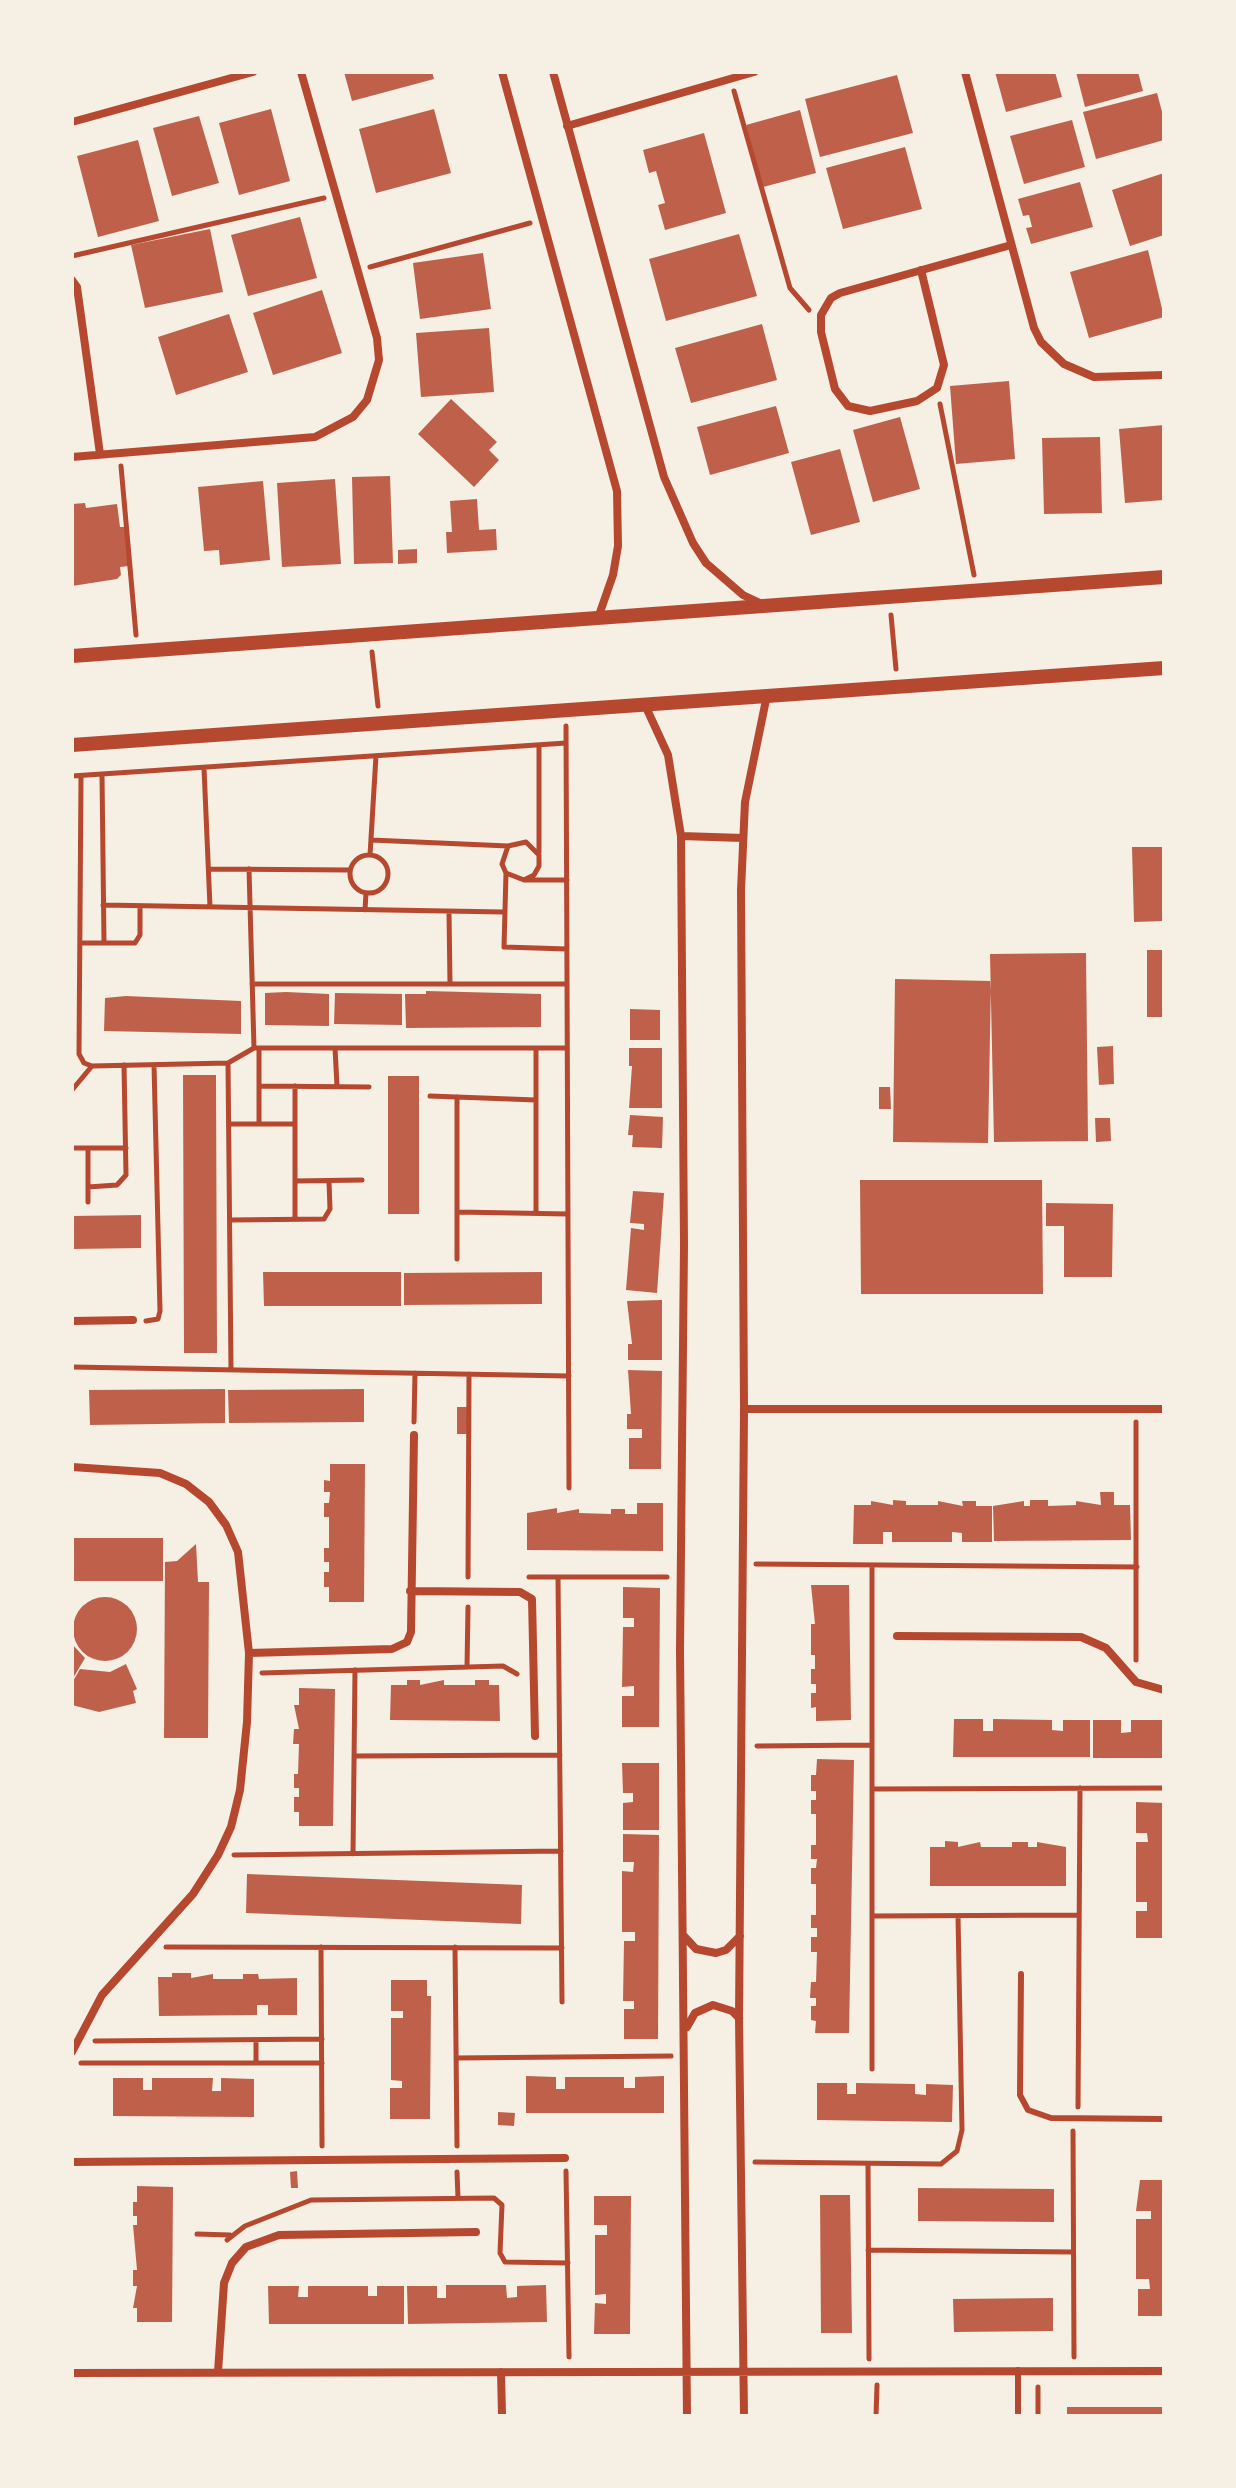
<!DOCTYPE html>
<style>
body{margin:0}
#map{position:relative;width:1236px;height:2488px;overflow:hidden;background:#f6efe4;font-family:"Asap Condensed",sans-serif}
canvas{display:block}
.frame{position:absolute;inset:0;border:74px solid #f6efe4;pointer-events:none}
</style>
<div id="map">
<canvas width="1236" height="2488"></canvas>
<div class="frame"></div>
</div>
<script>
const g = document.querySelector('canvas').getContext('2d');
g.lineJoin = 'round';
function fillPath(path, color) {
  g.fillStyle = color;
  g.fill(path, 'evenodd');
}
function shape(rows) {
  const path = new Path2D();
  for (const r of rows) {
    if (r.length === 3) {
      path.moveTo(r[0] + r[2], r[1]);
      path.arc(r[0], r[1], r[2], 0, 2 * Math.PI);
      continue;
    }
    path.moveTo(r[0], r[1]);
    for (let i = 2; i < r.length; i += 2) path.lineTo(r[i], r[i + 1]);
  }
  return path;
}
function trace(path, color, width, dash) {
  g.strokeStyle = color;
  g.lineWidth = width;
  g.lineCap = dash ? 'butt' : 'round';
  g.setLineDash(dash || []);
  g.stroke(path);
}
const building = shape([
 [344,72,432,72,434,79,352,101],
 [995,72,1055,72,1062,97,1006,112],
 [1076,72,1138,72,1143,91,1085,107],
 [897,75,913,133,820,157,805,99],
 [1157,93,1164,119,1164,140,1096,159,1083,112],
 [271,109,290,181,239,195,219,123],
 [434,109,451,173,376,193,359,129],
 [800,110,816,173,763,187,746,125],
 [199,116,219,183,172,196,153,128],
 [1072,120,1085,167,1024,184,1010,136],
 [704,133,726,213,665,230,658,205,665,203,656,171,649,173,643,150],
 [138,140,159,221,98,237,77,156],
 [905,147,922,209,843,229,826,168],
 [1164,173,1164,235,1130,246,1112,190],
 [1080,182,1093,227,1031,244,1026,228,1032,227,1029,215,1023,216,1018,199],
 [300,217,317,278,248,296,231,235],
 [210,229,223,292,145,308,131,245],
 [739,234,757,296,666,321,649,259],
 [1148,250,1164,317,1089,338,1070,272],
 [483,253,491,309,420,319,413,263],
 [322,290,342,353,273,375,253,313],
 [229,314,248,372,176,395,158,337],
 [762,324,777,380,691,403,675,348],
 [489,328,494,392,421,397,416,333],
 [1009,381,1015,459,956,464,950,386],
 [451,399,497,442,489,450,499,460,474,487,418,434],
 [776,406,789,453,710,475,697,427],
 [900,417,920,489,873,502,853,430],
 [1164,425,1164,500,1125,503,1119,429],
 [1100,437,1102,513,1044,514,1042,438],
 [840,449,860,522,811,535,791,462],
 [390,476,393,563,354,564,352,477],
 [335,479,341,564,282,567,277,483],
 [263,481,270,560,220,565,219,550,204,551,198,487],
 [477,499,479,530,496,529,497,550,447,553,446,532,452,532,450,501],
 [85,503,86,508,117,504,120,527,125,527,129,566,120,567,121,575,117,579,72,586,72,504],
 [417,549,417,563,398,564,398,550],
 [1132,847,1164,847,1164,921,1134,922],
 [1147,950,1164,950,1164,1017,1147,1017],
 [1086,953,1088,1141,994,1142,990,954],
 [895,979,991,981,988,1143,893,1142],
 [426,991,541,994,541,1027,406,1028,405,994,426,994],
 [286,992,329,994,329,1026,265,1025,265,993],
 [335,993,402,994,402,1025,334,1024],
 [126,996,241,1001,241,1034,104,1031,105,998],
 [630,1009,660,1010,660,1040,630,1040],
 [1113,1046,1114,1084,1099,1085,1097,1047],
 [629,1048,662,1048,662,1108,629,1108,632,1066,629,1066],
 [183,1075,216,1075,217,1353,184,1353],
 [388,1076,419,1076,419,1214,388,1214],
 [879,1087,890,1087,891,1109,879,1109],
 [630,1115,663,1117,662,1148,632,1147,633,1135,628,1135],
 [1095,1118,1110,1118,1111,1141,1096,1142],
 [860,1180,1042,1180,1043,1294,861,1294],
 [633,1191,664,1193,657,1293,626,1290,631,1228,644,1230,644,1224,630,1223],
 [1046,1203,1113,1204,1112,1277,1064,1277,1064,1226,1046,1226],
 [141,1215,141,1248,72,1249,72,1216],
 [263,1272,401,1272,401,1306,264,1306],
 [542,1272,542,1304,404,1305,404,1273],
 [662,1300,662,1360,628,1360,628,1344,632,1344,627,1301],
 [628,1370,662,1371,661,1469,629,1469,629,1438,642,1438,642,1429,627,1429,627,1414,631,1414],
 [225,1389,225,1423,90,1425,89,1390],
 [364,1389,364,1422,229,1423,228,1390],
 [457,1407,467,1407,467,1434,457,1434],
 [330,1464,365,1464,364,1602,329,1602,329,1587,324,1587,324,1572,329,1572,329,1562,324,1562,324,1548,329,1548,329,1517,324,1517,324,1503,329,1503,330,1492,324,1492,324,1480,330,1481],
 [1100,1492,1114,1492,1114,1505,1130,1505,1131,1540,994,1541,993,1506,1024,1501,1024,1506,1030,1506,1030,1500,1048,1500,1048,1506,1076,1505,1076,1501,1101,1505],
 [893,1500,906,1501,906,1505,938,1505,938,1501,963,1506,962,1501,976,1501,976,1506,992,1506,992,1542,962,1542,962,1533,952,1532,952,1542,892,1542,892,1532,883,1532,883,1544,853,1544,854,1505,871,1505,871,1501,893,1505],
 [637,1503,663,1503,663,1551,527,1550,527,1513,557,1508,557,1513,579,1509,579,1513,611,1514,611,1509,625,1509,625,1514,637,1514],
 [72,1538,163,1538,163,1581,72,1581],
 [196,1544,198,1582,209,1582,208,1738,164,1738,165,1562,177,1561],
 [811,1585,849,1585,851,1720,816,1721,816,1707,811,1708,811,1693,816,1693,816,1684,811,1684,811,1669,815,1669,815,1655,811,1655,811,1624,815,1624],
 [623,1587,660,1588,659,1727,622,1727,622,1696,634,1696,634,1686,622,1687,623,1627,634,1627,634,1618,623,1618],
 [105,1629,32],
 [72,1644,85,1658,72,1680],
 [126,1664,137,1689,133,1691,136,1703,99,1712,72,1705,72,1683,80,1669,110,1672],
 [407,1680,420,1680,420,1685,444,1680,444,1685,475,1685,475,1680,489,1680,489,1685,499,1685,500,1721,390,1720,391,1685,407,1685],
 [299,1688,335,1689,333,1826,299,1826,299,1812,294,1812,294,1797,299,1797,299,1788,294,1788,294,1774,298,1774,299,1744,293,1744,294,1729,299,1729,294,1705,299,1705],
 [954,1719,983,1719,983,1731,993,1731,993,1719,1052,1720,1052,1730,1063,1731,1063,1720,1090,1720,1090,1757,953,1757],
 [1093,1720,1121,1720,1121,1733,1131,1732,1131,1720,1164,1720,1164,1758,1093,1758],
 [817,1759,854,1760,849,2033,815,2033,816,2021,811,2020,811,2006,816,2006,816,1998,810,1998,811,1982,816,1982,817,1952,811,1952,811,1937,817,1937,817,1928,811,1928,811,1915,816,1915,816,1884,811,1884,811,1868,816,1868,817,1859,811,1859,811,1845,816,1845,816,1814,811,1814,811,1800,816,1800,816,1791,811,1791,811,1775,816,1775],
 [622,1763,659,1763,659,1830,623,1830,623,1803,633,1802,633,1793,623,1793],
 [1136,1802,1164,1803,1164,1938,1136,1938,1136,1911,1147,1911,1147,1902,1136,1902,1136,1842,1148,1842,1147,1833,1136,1833],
 [623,1834,659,1835,658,2039,624,2039,624,2009,634,2009,634,2001,623,2001,624,1941,635,1941,635,1932,622,1932,622,1871,633,1872,634,1862,623,1862],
 [945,1841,958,1842,958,1847,980,1842,981,1847,1012,1847,1012,1842,1028,1842,1028,1847,1037,1847,1037,1842,1066,1847,1066,1886,930,1886,930,1847,945,1847],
 [247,1874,522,1885,521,1924,246,1913],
 [172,1973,191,1973,191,1978,213,1974,213,1979,243,1979,243,1974,258,1974,259,1979,297,1978,297,2015,268,2015,268,2005,257,2005,257,2015,159,2016,158,1977,172,1977],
 [391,1980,427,1980,427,1996,431,1996,430,2119,390,2119,390,2088,402,2088,402,2081,391,2080,391,2018,403,2018,403,2011,391,2011],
 [526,2076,556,2077,556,2089,565,2089,565,2077,624,2077,624,2088,635,2088,635,2077,664,2076,664,2113,526,2113],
 [113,2078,143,2078,143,2090,152,2090,152,2078,213,2078,212,2091,221,2091,221,2078,254,2079,254,2117,113,2116],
 [817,2083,847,2083,847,2094,856,2094,856,2083,915,2084,915,2094,926,2095,926,2084,953,2085,952,2122,817,2120],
 [498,2112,515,2113,514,2126,498,2125],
 [297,2171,298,2188,291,2188,290,2172],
 [1140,2180,1164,2180,1164,2316,1138,2316,1138,2289,1150,2289,1149,2279,1136,2279,1136,2219,1151,2219,1151,2211,1136,2211],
 [137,2186,173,2187,172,2322,137,2322,137,2308,133,2308,137,2286,133,2286,133,2270,137,2270,133,2225,137,2225,137,2216,133,2216,133,2202,137,2202],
 [918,2188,1054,2189,1054,2222,918,2221],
 [820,2195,850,2195,852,2333,821,2333],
 [594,2196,631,2196,630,2334,594,2334,595,2303,606,2304,606,2294,595,2295,595,2235,607,2235,607,2225,594,2225],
 [446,2285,506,2285,507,2298,517,2297,517,2286,546,2285,547,2322,408,2324,407,2286,437,2286,437,2298,446,2298],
 [268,2286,299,2286,298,2297,308,2297,308,2286,368,2286,368,2296,377,2296,377,2286,404,2286,404,2324,269,2324],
 [1053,2298,1053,2331,954,2332,953,2299],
 [1067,2407,1164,2407,1164,2416,1067,2416]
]);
const path = shape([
 [734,91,790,288,809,310],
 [72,256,324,198],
 [370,267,530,223],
 [940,404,974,575],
 [121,466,136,635],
 [891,615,896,669],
 [372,652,378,706],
 [566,726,569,1488],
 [539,745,539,852],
 [204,768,210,907],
 [102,774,104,943],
 [72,776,566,743],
 [81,776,79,1054,84,1063,92,1066],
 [371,840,508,846,526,842,539,855,539,866,534,875,524,880,506,873,502,864,508,846],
 [370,855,376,756],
 [369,874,19],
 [209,869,350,870],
 [249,869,254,1048],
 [506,873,504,947,567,949],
 [525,880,567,880],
 [103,905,503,912],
 [365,910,366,893],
 [449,912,450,984],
 [80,943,135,943,140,935,140,906],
 [252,984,567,984],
 [335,1048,337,1086],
 [228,1063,231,1370],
 [259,1086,369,1087],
 [72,1090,92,1066,228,1063,254,1048,567,1048],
 [430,1096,536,1100],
 [230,1124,295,1124],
 [259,1124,259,1048],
 [72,1148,126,1148],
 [88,1148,88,1202],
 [295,1181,362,1180],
 [88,1187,117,1185,126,1175,124,1065],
 [457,1212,568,1214],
 [536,1213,536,1048],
 [295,1219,295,1086],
 [230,1220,324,1219,330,1209,329,1181],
 [457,1259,457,1097],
 [146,1321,158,1319,160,1311,154,1065],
 [72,1367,569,1376],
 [414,1422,415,1373],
 [1136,1422,1136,1660],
 [756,1564,1137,1567],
 [468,1577,469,1374],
 [529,1577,667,1577],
 [558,1577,562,2002],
 [467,1667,468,1607],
 [262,1673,503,1666,517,1674],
 [757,1746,872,1745],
 [354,1756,560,1755],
 [872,1789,1164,1788],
 [353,1854,355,1670],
 [234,1855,561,1851],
 [872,1916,1079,1915],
 [166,1947,562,1948],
 [321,1947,322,2146],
 [455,1947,457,2146],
 [95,2041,322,2039],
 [456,2058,671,2056],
 [81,2063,322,2063],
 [256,2063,256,2040],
 [872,2069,872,1565],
 [1078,2107,1080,1788],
 [1073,2131,1074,2357],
 [755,2162,941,2164,957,2151,962,2130,958,1916],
 [868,2164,869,2359],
 [566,2171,569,2357],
 [457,2172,458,2198],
 [197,2234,230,2235],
 [227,2240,245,2226,311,2200,494,2198,502,2205,500,2253,505,2262,568,2263],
 [868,2250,1073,2252],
 [1038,2387,1038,2416],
 [876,2416,877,2385]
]);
const service = shape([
 [1021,1974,1020,2095,1028,2110,1051,2118,1164,2119],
 [1018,2370,1018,2416]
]);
const minor = shape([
 [502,72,617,491,618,546,613,575,598,618],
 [553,72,664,477,693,543,706,563,743,595,760,603],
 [965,72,1034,328,1041,342,1064,364,1094,377,1164,375],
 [72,122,253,72],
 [567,126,754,72],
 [921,270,944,365,937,388,917,401,870,411,848,406,835,389,821,332,821,315,831,298,840,293,1011,245],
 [72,280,77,287,100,454],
 [72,457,315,437,353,417,367,400,379,360,377,338,301,72],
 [645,705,668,755,681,836,684,1245,680,1650,687,2416],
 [681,836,743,838],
 [72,1321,133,1320],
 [744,1409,1164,1409],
 [72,1467,160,1473,186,1484,209,1502,226,1525,238,1552,249,1653,247,1722,240,1790,231,1827,218,1855,193,1894,102,1995,72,2052],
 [410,1591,520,1592,532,1599,535,1736],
 [897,1636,1081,1637,1106,1648,1136,1682,1164,1690],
 [249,1653,392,1649,407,1642,411,1632,414,1435],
 [683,1935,696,1949,716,1953,726,1950,740,1936],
 [687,2027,695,2013,713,2005,732,2011,739,2018],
 [72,2162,565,2158],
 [218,2372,224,2283,232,2263,246,2247,279,2235,476,2232],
 [501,2372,502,2416],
 [72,2373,1164,2371],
 [744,2416,739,2018,744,1409,741,890,745,802,767,695]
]);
const tertiary = shape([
 [72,656,1164,577],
 [72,745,1164,668]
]);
fillPath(building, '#bf614a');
trace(path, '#b5482f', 5);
trace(service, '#b5482f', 6);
trace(minor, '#b5482f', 8);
trace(tertiary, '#b5482f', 14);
</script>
